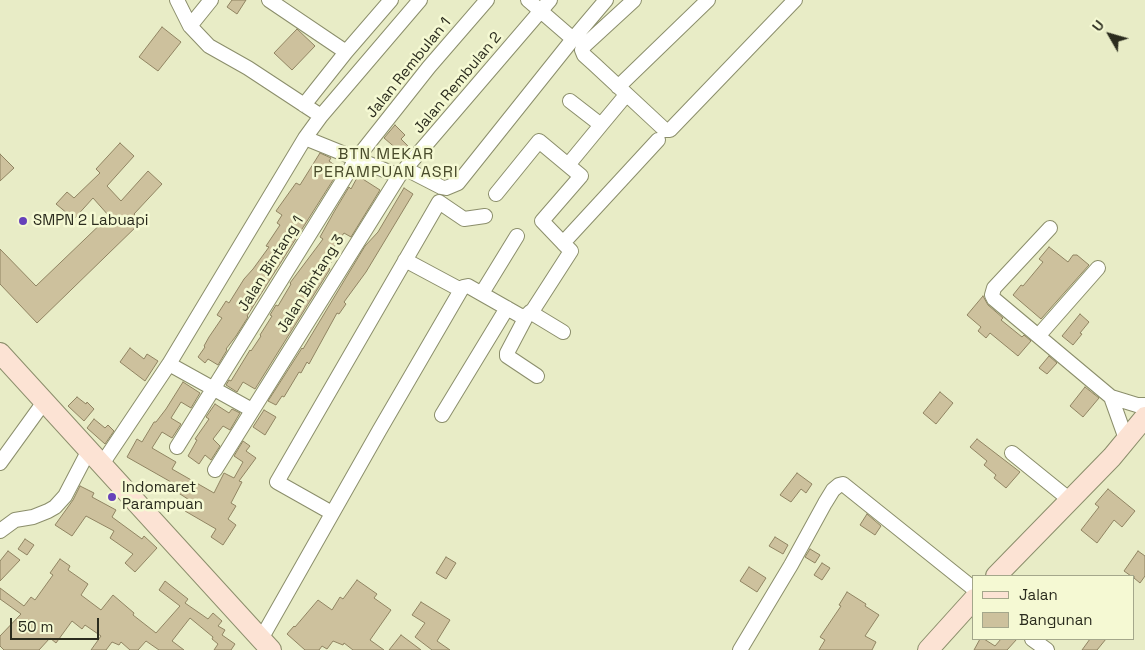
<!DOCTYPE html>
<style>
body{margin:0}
#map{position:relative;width:1145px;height:650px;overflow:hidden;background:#e8ecc6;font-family:"Space Grotesk",sans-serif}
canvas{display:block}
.legend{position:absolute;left:972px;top:575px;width:162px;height:65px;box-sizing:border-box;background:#f5f9d3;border:1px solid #a4a78b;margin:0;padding:6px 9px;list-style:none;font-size:15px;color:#2b2c1e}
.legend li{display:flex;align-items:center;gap:10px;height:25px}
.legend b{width:25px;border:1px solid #a4a78b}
.north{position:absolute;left:1085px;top:10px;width:50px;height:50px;-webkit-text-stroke:4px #f5f9d3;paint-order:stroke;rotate:308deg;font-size:14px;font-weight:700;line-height:20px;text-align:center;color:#2b2c1e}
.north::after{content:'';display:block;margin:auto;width:18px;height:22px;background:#2b2c1e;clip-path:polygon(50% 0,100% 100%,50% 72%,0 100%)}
.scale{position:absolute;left:10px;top:618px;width:89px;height:22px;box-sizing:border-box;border:2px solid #2b2c1e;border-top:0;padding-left:6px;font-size:15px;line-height:18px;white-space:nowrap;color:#2b2c1e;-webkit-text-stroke:4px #f5f9d3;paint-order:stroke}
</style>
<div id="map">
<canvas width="1145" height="650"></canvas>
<ul class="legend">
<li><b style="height:6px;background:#fce3d4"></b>Jalan</li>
<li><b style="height:14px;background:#cdc19d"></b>Bangunan</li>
</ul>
<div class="north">U</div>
<div class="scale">50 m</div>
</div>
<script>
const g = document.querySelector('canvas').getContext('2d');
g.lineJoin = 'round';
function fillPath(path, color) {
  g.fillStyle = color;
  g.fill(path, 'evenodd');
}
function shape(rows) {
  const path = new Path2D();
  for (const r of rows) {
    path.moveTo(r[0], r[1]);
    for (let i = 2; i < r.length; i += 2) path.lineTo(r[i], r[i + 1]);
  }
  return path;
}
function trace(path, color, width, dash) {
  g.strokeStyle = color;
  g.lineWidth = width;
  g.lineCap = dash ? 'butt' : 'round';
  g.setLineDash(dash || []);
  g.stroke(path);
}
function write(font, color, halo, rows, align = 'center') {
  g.font = font + ' "Space Grotesk",sans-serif';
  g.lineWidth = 5;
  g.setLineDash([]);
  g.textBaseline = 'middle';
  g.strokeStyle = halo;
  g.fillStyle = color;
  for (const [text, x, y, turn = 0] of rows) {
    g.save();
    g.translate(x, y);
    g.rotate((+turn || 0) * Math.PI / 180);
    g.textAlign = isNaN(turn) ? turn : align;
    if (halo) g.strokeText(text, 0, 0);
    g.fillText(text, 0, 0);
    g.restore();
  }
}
const building = shape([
 [232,0,246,0,237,14,227,7,232,0],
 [162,27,181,42,158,71,139,57,162,27],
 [297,29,315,46,292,70,274,53,297,29],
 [395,125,405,135,401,139,411,149,405,156,384,138,395,125],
 [120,143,134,156,107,186,121,201,148,171,162,184,134,214,141,222,37,323,0,284,0,249,36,286,109,216,93,198,74,219,56,204,67,192,74,198,100,173,96,169,120,143],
 [320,153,331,158,329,161,340,169,247,316,248,317,236,336,226,349,227,350,218,365,208,359,205,363,198,357,205,347,204,346,209,337,222,318,217,315,226,301,229,303,244,279,253,269,269,247,266,246,280,225,277,223,282,215,276,211,296,183,300,185,320,153],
 [0,154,14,168,0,181,0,154],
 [358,176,380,190,351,237,344,233,329,254,335,257,328,267,330,269,255,389,243,382,237,392,226,385,229,380,231,381,250,350,251,351,261,336,260,335,272,316,270,315,276,305,278,306,291,284,290,283,323,239,320,237,334,212,349,187,351,189,358,176],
 [404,188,413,194,366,272,344,302,346,304,339,314,337,313,309,364,307,362,301,373,299,372,284,397,282,396,276,405,268,401,302,348,303,349,365,246,378,232,404,188],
 [1049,247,1068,262,1073,255,1077,255,1089,265,1041,319,1013,295,1021,285,1023,286,1043,262,1039,259,1049,247],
 [983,296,988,305,1003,318,1001,320,1022,337,1024,335,1031,341,1018,356,990,333,986,338,978,331,981,327,967,315,983,296],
 [1080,314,1089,322,1080,333,1082,334,1073,345,1062,336,1080,314],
 [130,348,144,359,147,354,158,361,145,381,120,362,130,348],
 [1049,356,1057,363,1047,374,1039,368,1049,356],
 [183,382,200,393,191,408,181,402,171,418,181,424,172,438,162,432,152,448,176,462,172,469,214,493,224,473,234,478,243,462,234,456,243,441,250,446,246,451,256,458,239,481,242,482,231,503,236,506,228,519,236,525,223,545,211,537,216,529,185,511,191,501,169,487,171,482,127,457,137,439,142,442,154,422,156,422,166,409,183,382],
 [1085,387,1099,398,1083,417,1070,406,1085,387],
 [940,392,953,403,936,424,923,413,940,392],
 [77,397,86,404,87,402,94,409,84,421,68,406,77,397],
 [215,404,229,413,232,409,240,413,230,430,223,426,213,439,220,446,211,460,205,455,199,464,188,456,197,440,195,439,209,419,206,417,215,404],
 [264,410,276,417,265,435,253,427,264,410],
 [94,419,105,428,108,425,114,431,105,444,87,428,94,419],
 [977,439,1020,472,1006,488,994,478,996,475,984,465,987,461,970,447,977,439],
 [797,473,812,484,806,493,801,489,791,502,780,495,797,473],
 [80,486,94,493,92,497,116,510,112,517,142,539,144,536,157,548,135,572,125,563,133,554,110,538,114,531,86,516,72,536,55,525,73,500,80,486],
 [1108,489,1135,511,1122,527,1114,520,1097,543,1081,530,1099,507,1095,504,1108,489],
 [867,514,881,526,875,535,860,525,867,514],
 [775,537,788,545,783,554,769,546,775,537],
 [25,539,34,545,27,555,18,549,25,539],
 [810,549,820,555,815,563,805,557,810,549],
 [8,551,20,560,0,581,0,561,8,551],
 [1138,551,1145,556,1145,576,1140,583,1134,578,1134,576,1131,576,1124,571,1138,551],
 [446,557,456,563,446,579,436,573,446,557],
 [60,559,70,566,68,570,88,584,81,595,101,610,113,595,134,613,133,615,156,633,180,606,159,590,165,581,188,599,185,603,208,619,213,613,222,621,218,626,225,630,222,635,235,644,231,650,214,650,218,644,212,639,213,637,190,618,172,641,184,650,159,650,146,641,138,650,130,650,121,642,119,645,112,642,106,650,91,650,101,636,85,625,82,629,72,621,56,643,50,638,39,650,4,650,0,646,0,636,21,614,0,599,0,588,24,606,31,597,35,600,53,575,50,573,60,559],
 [822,563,830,568,822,580,814,575,822,563],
 [749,567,766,578,757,592,740,581,749,567],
 [357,580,377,594,374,598,391,610,370,640,384,650,353,650,344,643,343,645,333,641,327,649,322,646,319,650,305,650,287,634,294,626,295,627,318,600,332,610,340,597,343,599,357,580],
 [847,592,866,604,865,606,879,615,865,636,876,642,872,650,819,650,825,640,820,637,841,606,839,605,847,592],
 [421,602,450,620,437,641,450,650,432,650,415,637,425,623,412,615,421,602],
 [401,635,421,650,389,650,401,635],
 [980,639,984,639,995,646,1001,639,1017,639,1007,650,974,650,980,639],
 [1090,639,1106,639,1097,650,1082,650,1090,639]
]);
const street = shape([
 [177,0,190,26,209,46,248,68,321,116],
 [269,0,346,52],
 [634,0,585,45,582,50,584,55,594,64,665,130,670,130,795,0],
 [190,26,211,0],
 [573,39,606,0],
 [618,87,708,0],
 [304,105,346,52,391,0],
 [601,125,626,95],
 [305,138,399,176],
 [568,165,601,125,570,101],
 [406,169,441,187,446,188,458,183,573,39,528,0],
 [496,194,539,141,581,176,542,221,563,243],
 [1050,228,994,288,992,295,994,299,1111,397,1137,405,1145,405],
 [405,260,461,290],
 [482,293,517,236],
 [530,312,563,332],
 [527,315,507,353,507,356,537,376],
 [1039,335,1098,268],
 [169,364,252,410],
 [1111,397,1126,439],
 [442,415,507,308],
 [177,447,357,158,429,67,487,0],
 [1012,453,1070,500],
 [0,463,44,402],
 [102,464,169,364,305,138,321,116,420,0],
 [215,470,399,176,550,0],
 [332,513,277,482,439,202,464,219,485,216],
 [0,531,15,520,33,517,48,511,55,507,65,496,89,450],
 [261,639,379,431,461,290,463,287,468,286,519,315,523,317,527,315,533,310,571,251,563,243,658,140],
 [1032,639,1047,650],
 [740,650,791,565,825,503,833,490,839,485,843,484,974,589]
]);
const secondary = shape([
 [0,353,271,650],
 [996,576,1112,457,1145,417],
 [928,650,974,599]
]);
const markers = [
 [23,221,5,"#6641ba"],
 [112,497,5,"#6641ba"]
];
const streetNames = [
 ["Jalan Rembulan 1",409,68,-51],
 ["Jalan Rembulan 2",458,83,-50],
 ["Jalan Bintang 1",271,264,-58],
 ["Jalan Bintang 3",311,284,-58]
];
const poiNames = [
 ["SMPN 2 Labuapi",33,221],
 ["Indomaret",122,488],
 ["Parampuan",122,505]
];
const neighbourhoodNames = [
 ["BTN MEKAR",386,155],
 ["PERAMPUAN ASRI",386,173]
];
fillPath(building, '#cdc19d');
trace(building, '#908462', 1);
trace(street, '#8b8e6b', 16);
trace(secondary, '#8b8e6b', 22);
trace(street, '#fff', 14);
trace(secondary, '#fce3d4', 20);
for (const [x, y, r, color] of markers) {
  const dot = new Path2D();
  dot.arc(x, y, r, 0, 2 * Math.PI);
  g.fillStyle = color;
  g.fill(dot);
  trace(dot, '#f5f9d3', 2);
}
write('15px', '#2b2c1e', '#f5f9d3', streetNames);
write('15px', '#2b2c1e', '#f5f9d3', poiNames, 'left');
g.letterSpacing = '1px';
write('16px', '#484a2a', '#f5f9d3', neighbourhoodNames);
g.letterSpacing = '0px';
</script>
